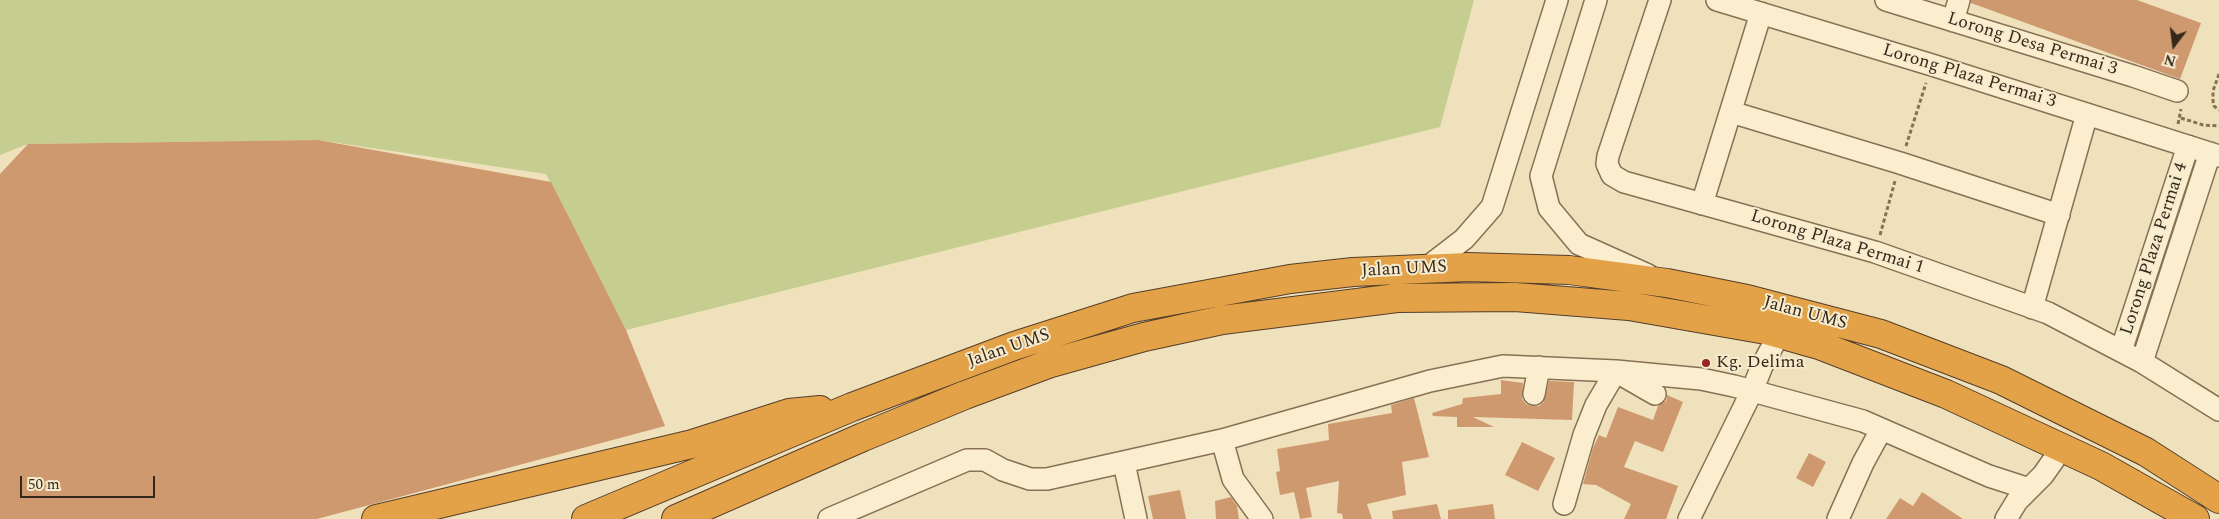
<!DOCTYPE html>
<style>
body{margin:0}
#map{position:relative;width:2219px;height:519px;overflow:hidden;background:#efe1bc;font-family:Spectral,serif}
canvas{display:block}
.north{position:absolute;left:2149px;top:20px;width:50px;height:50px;-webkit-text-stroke:4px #f6ebcc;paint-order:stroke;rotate:195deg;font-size:14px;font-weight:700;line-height:20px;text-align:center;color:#35281b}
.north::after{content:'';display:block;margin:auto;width:18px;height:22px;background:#35281b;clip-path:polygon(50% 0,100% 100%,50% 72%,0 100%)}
.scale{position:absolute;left:20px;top:476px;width:135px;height:22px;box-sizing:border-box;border:2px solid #35281b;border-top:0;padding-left:6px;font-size:15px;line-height:18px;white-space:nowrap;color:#35281b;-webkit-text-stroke:4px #f6ebcc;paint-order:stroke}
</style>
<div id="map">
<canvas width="2219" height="519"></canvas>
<div class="north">N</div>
<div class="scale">50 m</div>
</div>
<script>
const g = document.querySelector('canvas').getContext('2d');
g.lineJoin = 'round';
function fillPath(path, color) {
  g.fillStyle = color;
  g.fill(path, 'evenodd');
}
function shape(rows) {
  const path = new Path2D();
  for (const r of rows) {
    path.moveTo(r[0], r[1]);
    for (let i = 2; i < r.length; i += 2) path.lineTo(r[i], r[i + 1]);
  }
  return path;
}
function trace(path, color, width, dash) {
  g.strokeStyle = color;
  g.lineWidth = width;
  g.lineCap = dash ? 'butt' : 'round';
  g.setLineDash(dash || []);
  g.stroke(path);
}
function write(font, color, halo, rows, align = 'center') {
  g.font = font + ' Spectral,serif';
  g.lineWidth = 4;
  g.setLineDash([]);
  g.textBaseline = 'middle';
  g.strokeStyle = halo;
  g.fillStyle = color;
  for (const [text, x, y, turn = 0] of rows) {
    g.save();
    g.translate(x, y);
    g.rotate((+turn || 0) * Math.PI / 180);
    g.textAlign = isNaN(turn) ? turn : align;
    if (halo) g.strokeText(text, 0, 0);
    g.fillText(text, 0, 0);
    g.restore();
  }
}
const green = shape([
 [0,0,1474,0,1440,127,626,330,546,174,318,140,28,144,0,155]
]);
const building = shape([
 [1971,0,2137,0,2201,23,2180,79,1971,3],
 [318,140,551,182,626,330,665,426,317,519,0,519,0,174,28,144],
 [1501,380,1523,383,1522,399,1526,404,1532,406,1539,406,1544,402,1549,381,1574,382,1572,420,1473,417,1494,427,1457,427,1457,417,1433,416,1432,413,1462,404,1463,398,1501,394],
 [1667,395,1683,402,1663,452,1635,441,1624,467,1678,486,1666,519,1624,519,1631,504,1596,485,1583,484,1593,448,1599,435,1606,438,1618,407,1653,420,1658,406,1666,401],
 [1414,398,1429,457,1402,462,1406,495,1367,504,1372,519,1343,519,1342,514,1337,513,1339,481,1306,488,1312,517,1300,519,1294,492,1280,495,1276,472,1280,471,1277,449,1329,440,1328,424,1392,413,1391,405],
 [1522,442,1555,458,1538,491,1505,475],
 [1809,453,1826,462,1813,487,1796,478],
 [1180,490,1186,519,1153,519,1148,496],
 [1922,492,1963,519,1886,519,1900,498,1913,506],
 [1231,497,1237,506,1239,519,1216,519,1215,501],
 [1437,504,1441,519,1393,519,1392,511],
 [1493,504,1495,519,1448,519,1448,510]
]);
const path = shape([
 [2219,74,2213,91,2213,101,2214,106,2219,110],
 [2181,118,2203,125,2219,126],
 [2178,124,2181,109],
 [1906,146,1926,83],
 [1880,235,1895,181]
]);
const minor = shape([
 [1596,0,1541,176,1549,208,1579,244,1648,275],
 [1660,0,1608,156,1607,164,1612,175,1624,182,1875,252,2048,313,2142,362,2219,410],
 [1717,0,1932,65,2219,156],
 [1886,0,2133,76,2177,91],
 [1953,21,1959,0],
 [1731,112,1900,163,2059,215],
 [1702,204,1761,13],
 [1425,269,1464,239,1492,207,1557,0],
 [2032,308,2087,114],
 [2121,351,2188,146],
 [2142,362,2210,153],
 [1622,375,1655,394],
 [1534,394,1539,367],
 [1222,440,1233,479,1262,519],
 [1124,463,1136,519],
 [1564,504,1584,435,1596,405,1616,371],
 [829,519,967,460,985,460,1003,470,1030,479,1047,479,1222,440,1430,381,1503,366,1616,371,1701,379,1734,386,1863,421,1989,476,2029,489],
 [1689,519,1752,391,1762,366,1779,334],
 [1838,519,1863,463,1881,430],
 [2006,519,2017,501,2043,475,2062,448]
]);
const highway = shape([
 [376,519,692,444,789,413,820,410],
 [586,519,852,407,1014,346,1133,308,1290,279,1353,272,1468,267,1569,270,1667,283,1747,299,1881,334,2001,380,2146,452,2219,499],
 [676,519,863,437,965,395,1051,363,1144,337,1222,320,1397,298,1515,297,1629,306,1766,330,1819,345,1946,394,2101,466,2195,519]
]);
const markers = [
 [1706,363,5,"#982423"]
];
const streetNames = [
 ["Lorong Desa Permai 3",2032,45,17],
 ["Lorong Plaza Permai 3",1969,77,17],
 ["Lorong Plaza Permai 1",1837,243,17],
 ["Lorong Plaza Permai 4",2155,249,-72],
 ["Jalan UMS",1404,270,-3],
 ["Jalan UMS",1805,314,15],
 ["Jalan UMS",1009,349,-19]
];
const poiNames = [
 ["Kg. Delima",1716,363]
];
fillPath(green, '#c5cd90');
fillPath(building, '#cf9970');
trace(minor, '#877155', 24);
trace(highway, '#543e2a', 30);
trace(path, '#877155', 3, [4, 2.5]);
trace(minor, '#faeecf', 21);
trace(highway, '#e3a248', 28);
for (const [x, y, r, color] of markers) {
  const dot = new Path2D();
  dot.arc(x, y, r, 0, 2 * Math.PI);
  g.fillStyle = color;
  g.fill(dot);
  trace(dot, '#f6ebcc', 2);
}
write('18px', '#35281b', '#f6ebcc', streetNames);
write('18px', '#35281b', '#f6ebcc', poiNames, 'left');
</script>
